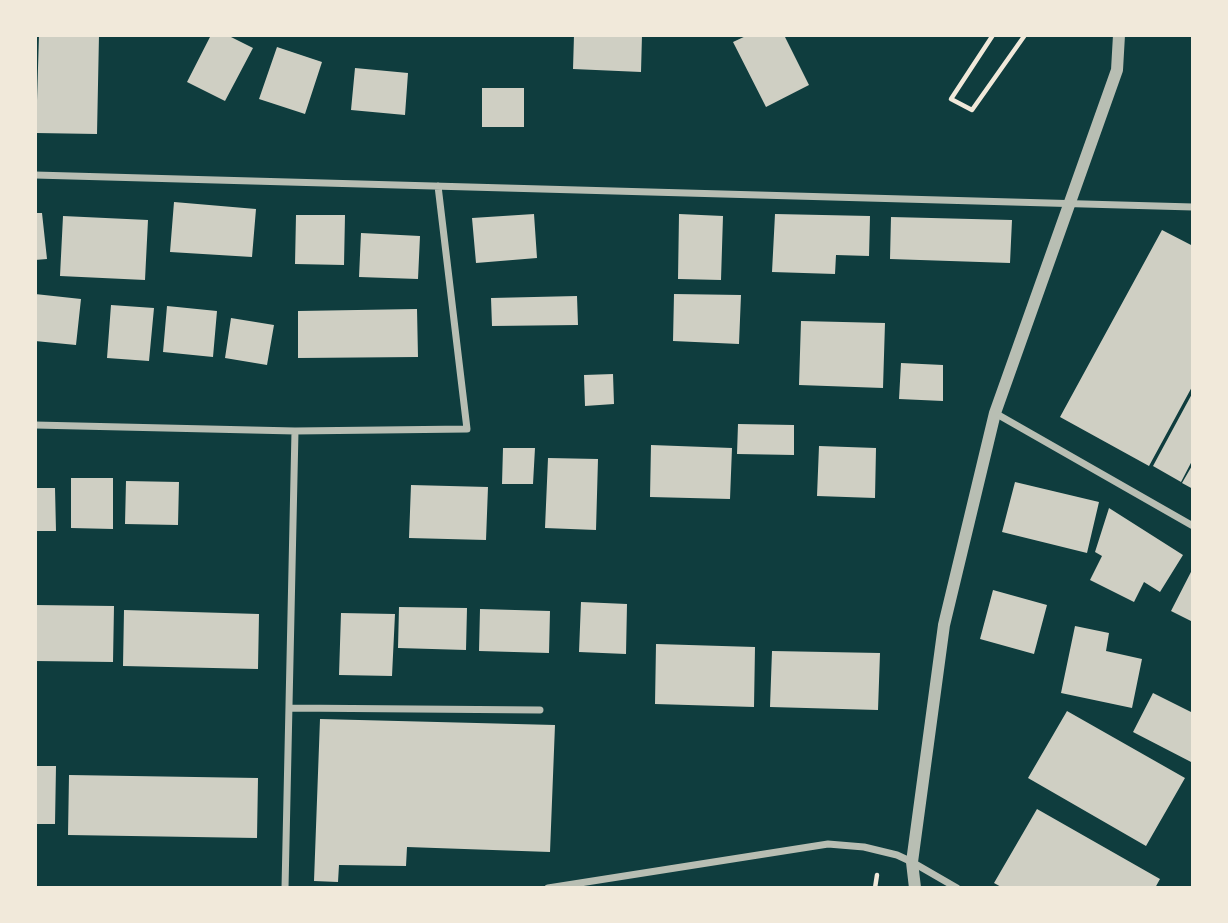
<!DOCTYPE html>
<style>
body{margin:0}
#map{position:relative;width:1228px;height:923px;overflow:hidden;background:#0f3d3e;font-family:"IBM Plex Sans",sans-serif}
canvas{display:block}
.frame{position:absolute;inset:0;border:37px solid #f1e9da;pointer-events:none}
</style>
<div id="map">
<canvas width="1228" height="923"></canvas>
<div class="frame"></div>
</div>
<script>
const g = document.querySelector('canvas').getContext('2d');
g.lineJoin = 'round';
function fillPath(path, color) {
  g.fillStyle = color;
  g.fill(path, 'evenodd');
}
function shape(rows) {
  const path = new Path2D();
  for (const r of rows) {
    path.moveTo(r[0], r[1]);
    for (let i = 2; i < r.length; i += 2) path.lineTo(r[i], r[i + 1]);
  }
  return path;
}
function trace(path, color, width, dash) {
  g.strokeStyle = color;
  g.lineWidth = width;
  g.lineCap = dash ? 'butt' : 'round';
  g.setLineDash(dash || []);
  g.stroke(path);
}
const building = shape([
 [39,35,99,35,97,134,36,133],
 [211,35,227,35,253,48,225,101,187,82],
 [574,35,642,35,641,72,573,69],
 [748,35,784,35,809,85,766,107,733,42],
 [277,47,322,62,305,114,259,99],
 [355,68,408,73,405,115,351,110],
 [482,88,524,88,524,127,482,127],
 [174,202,256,209,252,257,170,252],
 [35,213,42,213,47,259,35,260],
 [534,214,537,258,476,263,472,218],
 [679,214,723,216,721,280,678,279],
 [775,214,870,216,869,256,836,255,835,274,772,272],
 [296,215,345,215,344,265,295,264],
 [63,216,148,220,145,280,60,276],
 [891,217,1012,220,1010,263,890,259],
 [1162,230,1193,246,1193,385,1149,466,1060,417],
 [361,233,420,236,418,279,359,277],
 [35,294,81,299,76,345,35,341],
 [674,294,741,295,739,344,673,341],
 [577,296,578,325,492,326,491,298],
 [111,305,154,308,149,361,107,358],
 [167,306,217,311,213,357,163,352],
 [417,309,418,357,298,358,298,311],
 [231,318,274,325,267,365,225,358],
 [801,321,885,323,883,388,799,385],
 [901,363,943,365,943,401,899,399],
 [613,374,614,404,585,406,584,375],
 [1193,392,1193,459,1181,482,1153,466],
 [738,424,794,425,794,455,737,454],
 [651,445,732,448,730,499,650,497],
 [819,446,876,448,875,498,817,496],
 [503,448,535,448,533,484,502,484],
 [548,458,598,459,596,530,545,528],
 [1193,464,1193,489,1182,483],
 [71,478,113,478,113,529,71,528],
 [126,481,179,482,178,525,125,524],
 [1015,482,1099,502,1087,553,1002,532],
 [411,485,488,487,486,540,409,538],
 [35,488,55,488,56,531,35,531],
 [1109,508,1183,555,1160,592,1144,582,1134,602,1090,580,1102,556,1095,552],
 [1193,568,1193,622,1171,611],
 [993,590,1047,605,1034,654,980,639],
 [581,602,627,604,626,654,579,652],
 [35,605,114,606,113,662,35,661],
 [399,607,467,608,466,650,398,648],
 [480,609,550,611,549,653,479,651],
 [124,610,259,614,258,669,123,666],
 [341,613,395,614,392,676,339,675],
 [1075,626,1109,633,1106,651,1142,659,1132,708,1061,693],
 [656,644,755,647,754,707,655,704],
 [772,651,880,653,878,710,770,707],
 [1153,693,1193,713,1193,763,1133,732],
 [1067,711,1185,778,1146,846,1028,778],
 [320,719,555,725,550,852,407,847,406,866,339,865,338,882,314,881],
 [35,766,56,766,55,824,35,824],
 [69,775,258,778,257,838,68,835],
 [1037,809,1160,879,1155,888,1003,888,994,883]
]);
const path = shape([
 [993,35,951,99,972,110,1025,35],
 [875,888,877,875]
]);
const minor = shape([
 [35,175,1193,207],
 [995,413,1193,526],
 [35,425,295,431,285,888],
 [295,431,467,429,438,186],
 [289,708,540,710],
 [548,888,828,844,864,847,897,855,912,862,957,888]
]);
const tertiary = shape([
 [915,888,912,862,944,625,995,413,1117,70,1119,35]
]);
fillPath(building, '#cfcfc3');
trace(path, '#f1e9da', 4.5);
trace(minor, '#b8beb3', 7);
trace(tertiary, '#b8beb3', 12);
</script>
